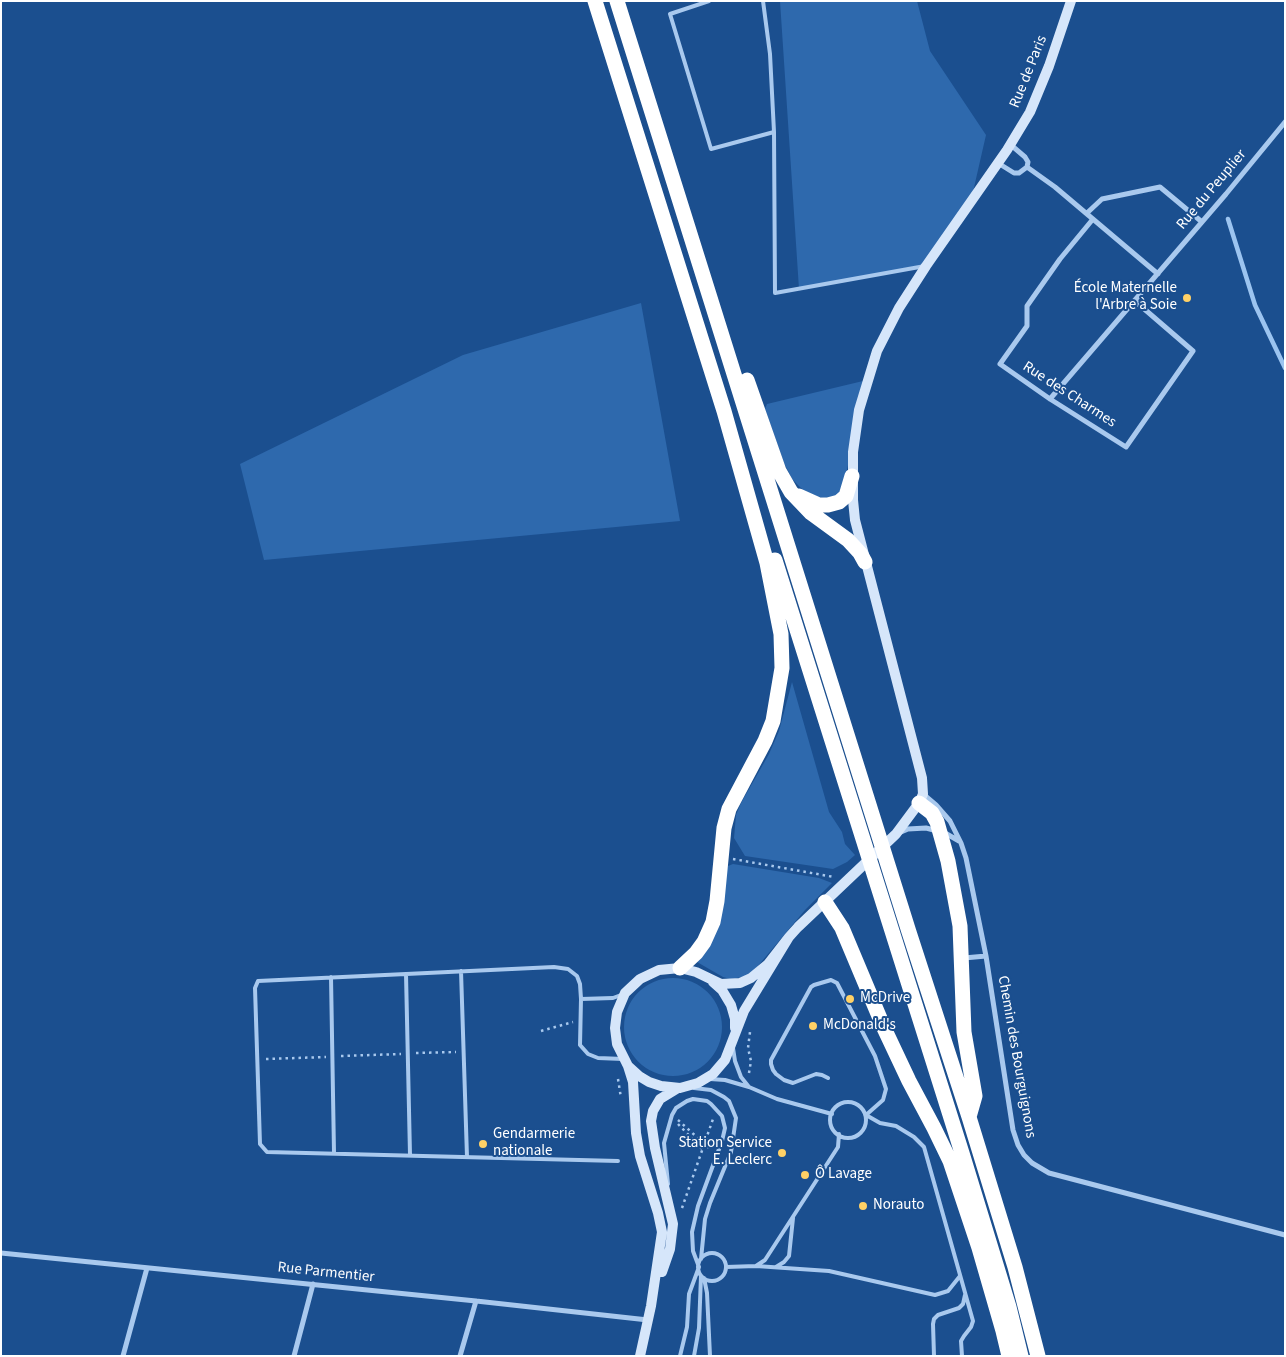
<!DOCTYPE html>
<meta charset="utf-8">
<style>
body{margin:0}
#map{position:relative;width:1286px;height:1357px;overflow:hidden;background:#1b4f8f;font-family:"Source Sans 3",sans-serif}
canvas{display:block}
.frame{position:absolute;inset:0;border:2px solid #fff;pointer-events:none}
</style>
<div id="map">
<canvas width="1286" height="1357"></canvas>
<div class="frame"></div>
</div>
<script>
const g = document.querySelector('canvas').getContext('2d');
g.lineJoin = 'round';
function fillPath(path, color) {
  g.fillStyle = color;
  g.fill(path, 'evenodd');
}
function shape(rows) {
  const path = new Path2D();
  for (const r of rows) {
    if (r.length === 3) {
      path.moveTo(r[0] + r[2], r[1]);
      path.arc(r[0], r[1], r[2], 0, 2 * Math.PI);
      continue;
    }
    path.moveTo(r[0], r[1]);
    for (let i = 2; i < r.length; i += 2) path.lineTo(r[i], r[i + 1]);
  }
  return path;
}
function trace(path, color, width, dash) {
  g.strokeStyle = color;
  g.lineWidth = width;
  g.lineCap = dash ? 'butt' : 'round';
  g.setLineDash(dash || []);
  g.stroke(path);
}
function write(font, color, halo, rows, align = 'center') {
  g.font = font + ' "Source Sans 3",sans-serif';
  g.lineWidth = 4;
  g.setLineDash([]);
  g.textBaseline = 'middle';
  g.strokeStyle = halo;
  g.fillStyle = color;
  for (const [text, x, y, turn = 0] of rows) {
    g.save();
    g.translate(x, y);
    g.rotate((+turn || 0) * Math.PI / 180);
    g.textAlign = isNaN(turn) ? turn : align;
    if (halo) g.strokeText(text, 0, 0);
    g.fillText(text, 0, 0);
    g.restore();
  }
}
const green = shape([
 [780,1,917,1,930,51,986,135,970,205,926,266,799,289],
 [641,303,680,521,264,560,240,464,463,355],
 [863,381,856,427,844,484,837,496,829,498,816,497,804,491,792,479,784,463,765,409,767,404],
 [792,682,829,812,842,832,845,844,855,855,847,862,833,869,745,856,734,838,736,815,741,803,769,754,779,731],
 [733,864,819,878,832,883,805,910,752,973,743,977,730,979,723,977,697,962,728,866],
 [673,1027,49]
]);
const stream = shape([
 [1228,219,1255,305,1285,368]
]);
const path = shape([
 [733,859,834,877],
 [541,1031,573,1022],
 [416,1053,456,1052],
 [341,1056,401,1054],
 [266,1059,326,1057],
 [749,1073,751,1061,748,1048,750,1032],
 [618,1079,621,1098],
 [678,1120,710,1149,710,1147],
 [678,1124,702,1149],
 [682,1208,713,1119]
]);
const lane = shape([
 [709,1,670,14,711,149,774,132],
 [763,1,770,54,774,132,775,293,925,266],
 [461,971,467,1157],
 [406,974,410,1155],
 [331,977,334,1153],
 [621,995,613,998,581,999,580,1045,588,1054,598,1058,623,1059],
 [581,999,580,984,577,976,568,969,554,967,258,981,255,988,260,1144,267,1152,618,1161],
 [733,1048,735,1061,741,1077,749,1087],
 [828,1078,822,1075,816,1074,793,1083,784,1080,776,1074,773,1070,771,1064,771,1060,811,987,814,985,831,980,837,983,875,1056,886,1089,883,1100,866,1115,880,1123,896,1126,914,1137,924,1147,973,1321,971,1327,964,1336,961,1341,962,1356],
 [710,1079,725,1080,749,1087,777,1099,832,1114],
 [694,1088,711,1090,724,1097,729,1101,736,1118,731,1152,710,1203,705,1219,701,1259],
 [848,1120,18],
 [668,1184,664,1143,672,1115,676,1108,687,1101,693,1099,707,1101,711,1104,722,1116,725,1128,722,1141,698,1206,692,1232,693,1251,699,1267,689,1294,687,1327,680,1356],
 [712,1267,14],
 [756,1266,829,1271,935,1295,948,1291,960,1276],
 [726,1267,756,1266,765,1260,838,1147,839,1134],
 [776,1267,784,1262,789,1256,793,1218],
 [704,1278,707,1293,710,1356],
 [694,1356,699,1328,701,1276],
 [934,1356,933,1324,934,1319,938,1315,959,1308,963,1304,965,1295]
]);
const street = shape([
 [998,163,1014,173,1019,173,1027,167,1028,162,1025,157,1011,145],
 [1027,167,1055,187,1158,274],
 [1087,213,1102,199,1160,187,1202,222],
 [1093,219,1060,259,1027,306,1027,326,1000,364,1050,399,1126,447,1193,351,1135,301],
 [1050,399,1226,194,1285,122],
 [923,794,936,805,950,821,961,843,966,858,986,956,1013,1130,1018,1145,1024,1155,1032,1163,1049,1173,1285,1235],
 [901,832,908,829,926,828,945,833,959,841],
 [964,958,986,956],
 [1,1253,476,1301,648,1320],
 [123,1356,147,1268],
 [294,1356,313,1284],
 [460,1356,476,1301]
]);
const secondary = shape([
 [789,937,744,1011,725,1060,713,1074,698,1083,680,1088,661,1086,649,1082,639,1076,628,1066,617,1044,615,1028,617,1012,625,993,640,979,659,970,680,968,696,972,721,984,740,983,751,978,768,964,789,937,798,927,896,834,919,803,923,794,922,778,855,520,853,500,853,452,859,410,877,351,899,308,926,266,1007,150,1030,112,1049,66,1071,1],
 [713,982,722,990,731,1005,735,1019,735,1028],
 [628,1066,633,1082,636,1133,640,1156,658,1213,662,1232,651,1306,640,1356],
 [662,1272,670,1249,673,1224,655,1148,651,1121,653,1111,660,1099,678,1088]
]);
const highway = shape([
 [595,1,724,411,767,563,781,634,782,668,773,721,765,741,729,809,724,828,717,901,713,922,704,942,696,953,680,968],
 [617,1,909,932,969,1117,1015,1267,1038,1356],
 [747,380,779,471,791,492,811,513,848,540,860,553,865,562],
 [799,496,819,505,828,505,839,502,846,496,852,476],
 [775,560,962,1153,1009,1307,1021,1356],
 [919,803,932,813,937,822,948,861,960,926,964,1032,975,1096,969,1117],
 [825,902,842,928,884,1028,909,1081,934,1128,950,1161,979,1248,1003,1331,1009,1356]
]);
const markers = [
 [1187,298,5,"#ffd166"],
 [850,999,5,"#ffd166"],
 [813,1026,5,"#ffd166"],
 [483,1144,5,"#ffd166"],
 [782,1153,5,"#ffd166"],
 [805,1175,5,"#ffd166"],
 [863,1206,5,"#ffd166"]
];
const streetNames = [
 ["Rue de Paris",1029,72,-68],
 ["Rue du Peuplier",1212,190,-50],
 ["Rue des Charmes",1069,395,33],
 ["Chemin des Bourguignons",1016,1057,80],
 ["Rue Parmentier",326,1273,6]
];
const poiNames = [
 ["École Maternelle",1177,289,"right"],
 ["l'Arbre à Soie",1177,306,"right"],
 ["McDrive",860,999],
 ["McDonald's",823,1026],
 ["Gendarmerie",493,1135],
 ["nationale",493,1152],
 ["Station Service",772,1144,"right"],
 ["E. Leclerc",772,1161,"right"],
 ["Ô Lavage",815,1175],
 ["Norauto",873,1206]
];
fillPath(green, '#2e69ad');
trace(stream, '#9cc4f0', 4.5);
trace(path, '#a9c9ee', 2.5, [2.5, 4]);
trace(lane, '#a9c9ee', 4);
trace(street, '#a9c9ee', 5);
trace(secondary, '#d6e6fa', 10);
trace(highway, '#fff', 15);
for (const [x, y, r, color] of markers) {
  const dot = new Path2D();
  dot.arc(x, y, r, 0, 2 * Math.PI);
  g.fillStyle = color;
  g.fill(dot);
  trace(dot, '#1b4f8f', 2);
}
write('15px', '#fff', '#1b4f8f', streetNames);
write('15px', '#fff', '#1b4f8f', poiNames, 'left');
</script>
